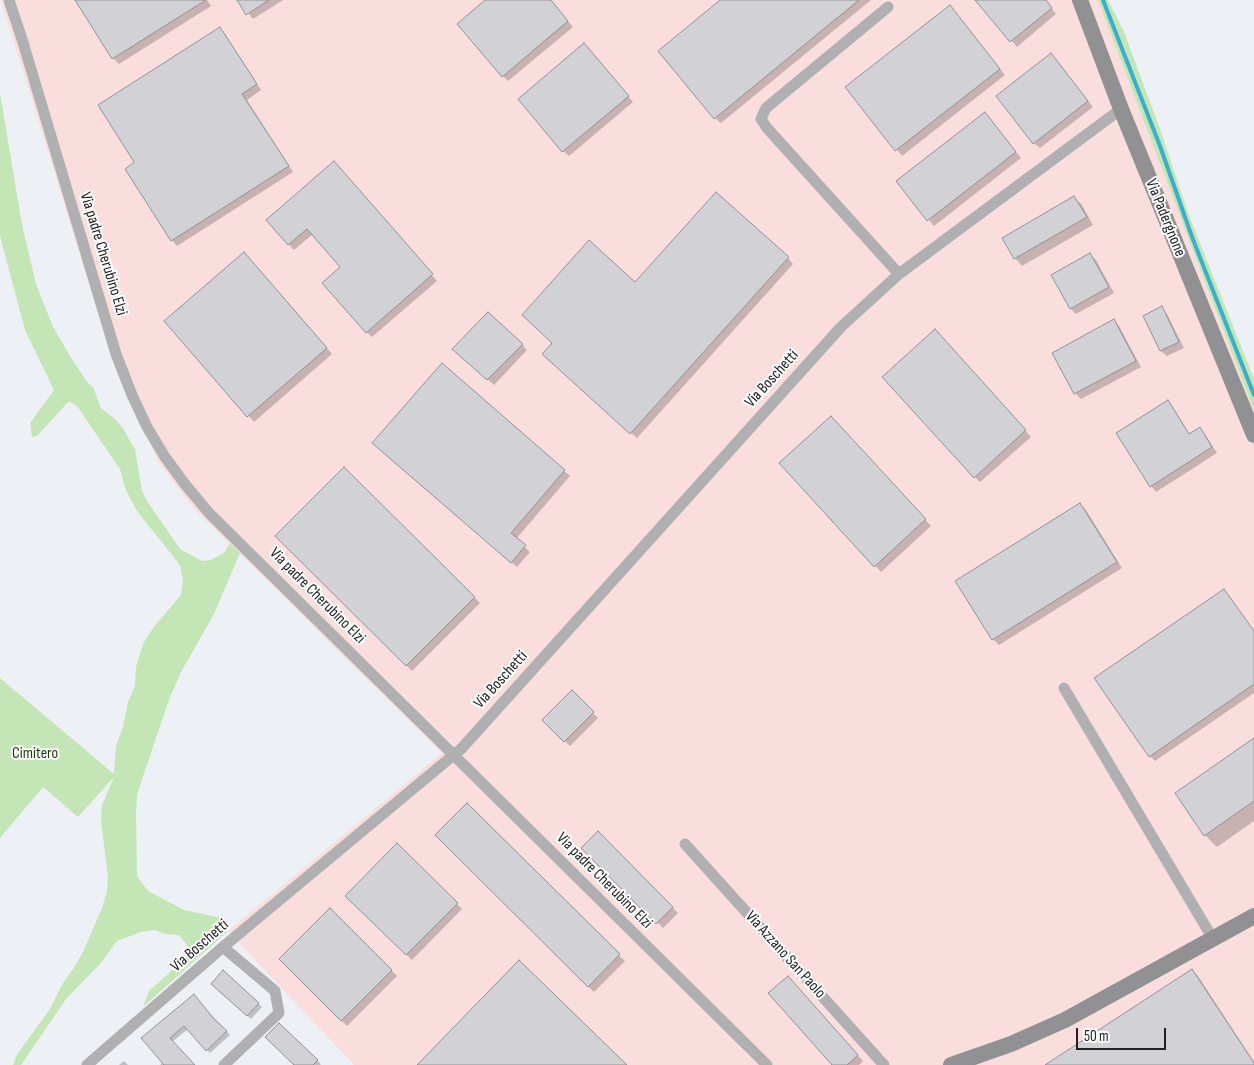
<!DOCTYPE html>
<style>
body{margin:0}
#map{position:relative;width:1254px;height:1065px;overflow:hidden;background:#edf0f4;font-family:"Sofia Sans Condensed",sans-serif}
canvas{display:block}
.scale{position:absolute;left:1076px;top:1028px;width:90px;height:22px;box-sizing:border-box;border:2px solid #202122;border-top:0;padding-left:6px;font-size:15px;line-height:18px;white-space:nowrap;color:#202122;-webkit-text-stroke:4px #fff;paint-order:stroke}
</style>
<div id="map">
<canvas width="1254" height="1065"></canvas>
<div class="scale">50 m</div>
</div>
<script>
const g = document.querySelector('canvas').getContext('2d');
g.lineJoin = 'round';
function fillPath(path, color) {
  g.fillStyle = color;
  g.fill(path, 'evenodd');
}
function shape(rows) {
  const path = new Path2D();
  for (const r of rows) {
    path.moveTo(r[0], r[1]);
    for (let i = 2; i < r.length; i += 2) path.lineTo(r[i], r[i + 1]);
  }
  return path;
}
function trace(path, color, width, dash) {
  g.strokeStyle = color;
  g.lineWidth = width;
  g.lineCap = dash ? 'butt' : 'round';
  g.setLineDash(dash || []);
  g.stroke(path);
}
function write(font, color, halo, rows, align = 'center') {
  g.font = font + ' "Sofia Sans Condensed",sans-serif';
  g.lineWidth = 4;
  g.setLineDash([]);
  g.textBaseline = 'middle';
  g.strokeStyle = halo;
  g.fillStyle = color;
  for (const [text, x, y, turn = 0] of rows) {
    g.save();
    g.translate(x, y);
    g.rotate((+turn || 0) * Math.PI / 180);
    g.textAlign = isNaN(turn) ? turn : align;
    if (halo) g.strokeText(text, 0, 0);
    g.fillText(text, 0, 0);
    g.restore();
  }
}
const industrial = shape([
 [1,0,1098,0,1254,411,1254,1065,354,1065,228,931,442,753,194,509,158,461,111,355]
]);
const green = shape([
 [1098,0,1108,0,1124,32,1160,129,1188,213,1254,379,1254,411],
 [0,93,22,225,36,284,53,327,73,361,88,383,93,387,101,408,116,420,123,428,135,450,142,491,147,501,180,549,202,561,211,560,224,553,230,543,240,553,214,614,181,672,170,697,137,794,136,814,137,876,148,891,184,910,222,918,228,931,143,1007,149,991,178,965,187,953,188,946,179,935,165,934,155,930,141,932,117,941,100,964,66,999,21,1065,13,1065,16,1056,50,1009,63,983,73,969,83,952,102,908,107,891,108,877,101,821,102,805,114,777,78,817,43,787,0,838,0,678,114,774,116,746,123,727,128,702,135,686,136,667,143,644,153,628,181,595,183,580,180,565,137,511,125,488,120,469,77,406,69,401,37,436,32,437,30,423,54,390,25,330,0,236]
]);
const shadow = shape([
 [76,0,207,0,211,6,119,64,113,58],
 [238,0,283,0,253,19],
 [487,0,550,0,573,27,508,81,503,76],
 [721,0,871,0,721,123,715,118],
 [977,0,1045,0,1056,14,1017,47],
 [955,12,1005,75,902,156,847,87],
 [220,28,225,34,261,90,247,100,293,172,177,246,172,240,136,163],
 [590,50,633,102,569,156,563,151],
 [1056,60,1093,107,1040,148,1034,143],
 [990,119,1021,158,934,226,898,181],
 [339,169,437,281,372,337,367,332,342,267,313,234,294,250,268,221],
 [1074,197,1082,205,1093,225,1022,266,1015,258],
 [1090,255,1096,260,1114,293,1076,314,1071,309,1053,276],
 [788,258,793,264,637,438,549,360,636,284],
 [249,259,332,354,254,422,165,321],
 [1161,308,1167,314,1184,348,1167,356,1161,351,1144,316],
 [1114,321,1119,326,1141,367,1081,399,1076,394,1054,353],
 [940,336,1031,437,980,482,975,477],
 [522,344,527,350,494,385,459,354],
 [1167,402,1173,407,1190,435,1199,429,1205,434,1217,453,1156,492,1151,486],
 [837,423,931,526,881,572,781,463],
 [379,449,564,471,570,476,516,539,530,552,517,567],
 [344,468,480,603,412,671,276,536],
 [1080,504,1086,510,1122,568,999,645,993,639],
 [1224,590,1254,631,1254,693,1155,761,1150,756],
 [572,692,598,718,570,746,544,720],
 [1254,740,1254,821,1217,847,1205,835],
 [467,804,625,961,594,992,436,835],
 [598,833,678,913,663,928,583,848],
 [397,845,462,909,412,960,347,896],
 [330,910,397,976,347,1026,281,959],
 [1192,970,1198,976,1254,1062,1254,1065,1048,1065],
 [223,972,262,1007,251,1019,212,984],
 [793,983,863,1061,859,1065,834,1065],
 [194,996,230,1035,210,1053,188,1029,172,1042,193,1065,160,1065,163,1062,143,1038],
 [279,1025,321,1064,320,1065,295,1065],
 [124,1061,128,1065,119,1065]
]);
const stream = shape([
 [1103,0,1160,146,1192,237,1254,395]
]);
const building = shape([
 [75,0,206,0,112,59,75,0],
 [237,0,269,0,246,15,237,0],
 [485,0,551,0,568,21,502,77,457,24,485,0],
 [720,0,859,0,714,119,658,51,720,0],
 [975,0,1046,0,1052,8,1010,42,975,0],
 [950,5,1000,69,895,151,845,87,950,5],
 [220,27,257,84,242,94,289,166,171,241,125,169,134,162,98,105,220,27],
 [584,43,629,96,562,152,518,99,584,43],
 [1051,53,1088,101,1033,144,996,96,1051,53],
 [985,112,1016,152,927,221,896,181,985,112],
 [334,161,433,274,366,333,322,283,340,267,307,229,288,245,266,220,334,161],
 [716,192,789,257,630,434,542,354,552,343,522,315,589,240,635,282,716,192],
 [1074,196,1087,217,1014,259,1002,238,1074,196],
 [244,252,327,348,247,417,164,321,244,252],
 [1090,253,1109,287,1070,309,1051,275,1090,253],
 [1162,306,1179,342,1160,351,1143,316,1162,306],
 [488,312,523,344,487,380,452,349,488,312],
 [1114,319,1136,361,1074,394,1052,353,1114,319],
 [935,329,1026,430,974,478,882,377,935,329],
 [442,363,565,470,511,533,526,545,511,563,372,443,442,363],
 [1168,400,1189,434,1200,427,1212,447,1150,487,1116,433,1168,400],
 [831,416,926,519,874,567,779,463,831,416],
 [344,467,475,597,406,666,275,536,344,467],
 [1080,503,1117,562,992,640,955,581,1080,503],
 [1224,589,1254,631,1254,684,1149,757,1094,678,1224,589],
 [572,690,594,712,564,742,542,720,572,690],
 [1254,738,1254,801,1204,836,1175,793,1254,738],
 [467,803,620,954,588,987,435,835,467,803],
 [598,831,673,907,656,924,581,848,598,831],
 [397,843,458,903,406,955,345,896,397,843],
 [330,908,392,970,341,1021,279,959,330,908],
 [519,960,627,1065,417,1065,519,960],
 [1192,969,1254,1063,1254,1065,1045,1065,1192,969],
 [223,970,259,1003,247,1016,211,984,223,970],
 [788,976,858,1055,847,1065,832,1065,768,993,788,976],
 [194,994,213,1018,227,1031,206,1051,184,1026,170,1038,195,1065,164,1065,141,1038,194,994],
 [279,1023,318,1060,313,1065,294,1065,265,1037,279,1023]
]);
const street = shape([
 [9,0,22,39,116,354,132,395,147,427,165,457,184,483,209,513,767,1065],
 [888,7,766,108,761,119,767,128,899,274],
 [1064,688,1213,939],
 [685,844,884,1065],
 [223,947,275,991,279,1013,224,1065],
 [87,1065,223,947,462,748,841,327,899,274,1121,109]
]);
const secondary = shape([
 [1080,0,1121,109,1254,435],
 [951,1065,1011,1044,1065,1020,1254,916]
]);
const streetNames = [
 ["Via Padergnone",1165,218,68],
 ["Via padre Cherubino Elzi",103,254,73],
 ["Via Boschetti",772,379,-48],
 ["Via padre Cherubino Elzi",317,596,45],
 ["Via Boschetti",501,680,-48],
 ["Via padre Cherubino Elzi",604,881,45],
 ["Via Boschetti",200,946,-41],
 ["Via Azzano San Paolo",785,955,48]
];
const parkNames = [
 ["Cimitero",35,754]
];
fillPath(industrial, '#fadede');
fillPath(green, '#c4e5b6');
fillPath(shadow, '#0003');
trace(stream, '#3aafc9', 4);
fillPath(building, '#d2d1d5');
trace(building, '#929296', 1);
trace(street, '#b0afb1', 11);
trace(secondary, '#919093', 16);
write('16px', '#202122', '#fff', streetNames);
write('16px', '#1a3908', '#fff', parkNames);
</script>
